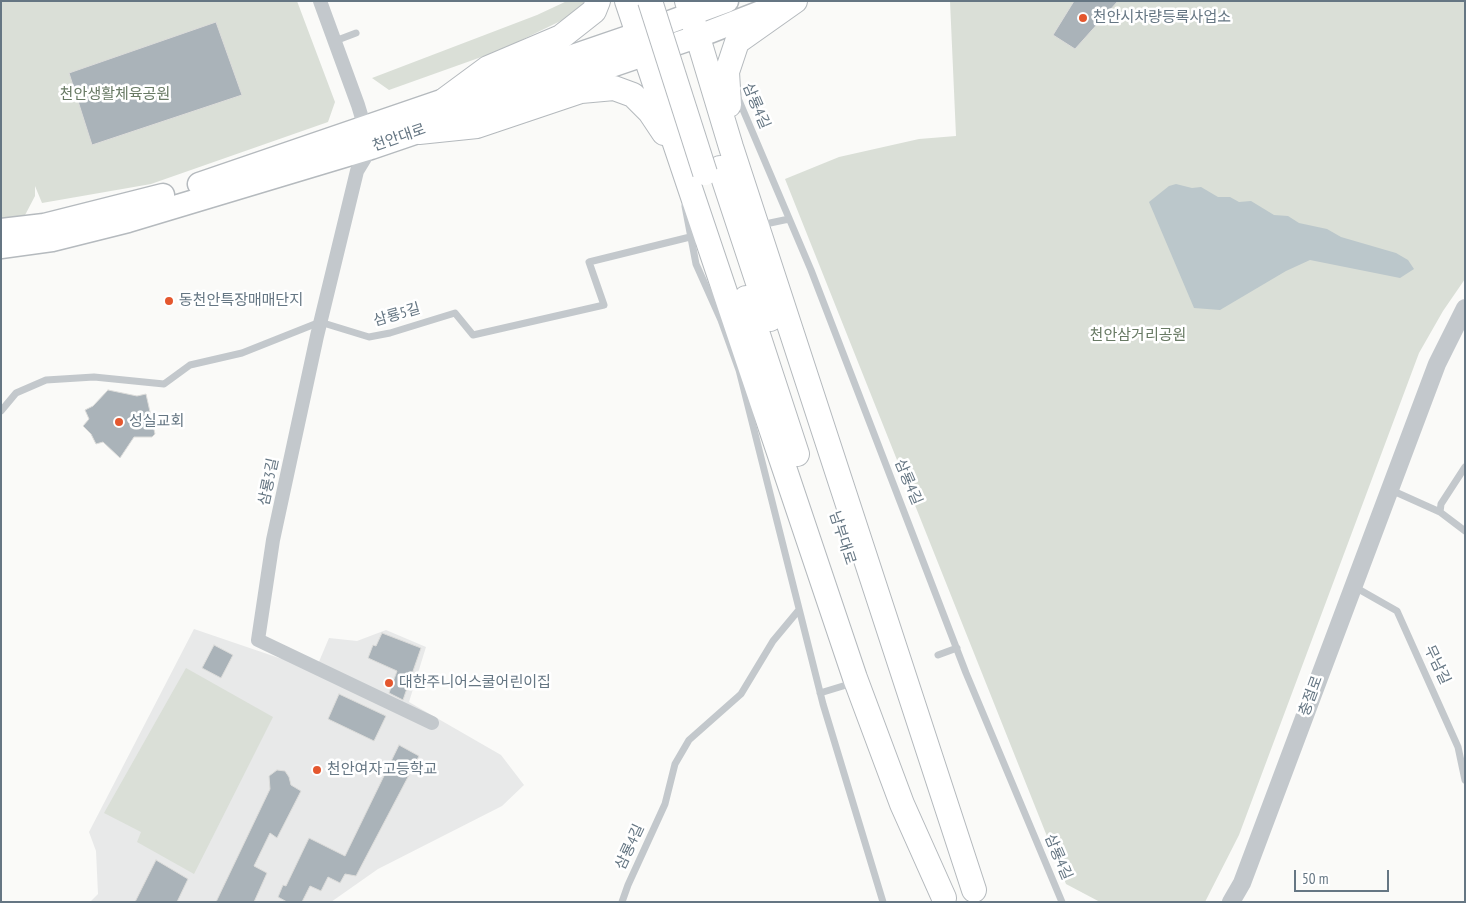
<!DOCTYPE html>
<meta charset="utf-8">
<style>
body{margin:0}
#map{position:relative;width:1466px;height:903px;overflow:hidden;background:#fafaf8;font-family:"PT Sans Narrow",sans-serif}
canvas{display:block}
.frame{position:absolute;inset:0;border:2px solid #657683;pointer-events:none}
.scale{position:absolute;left:1294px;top:870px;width:95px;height:22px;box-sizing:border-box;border:2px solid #657683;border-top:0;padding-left:6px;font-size:15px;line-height:18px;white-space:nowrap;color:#657683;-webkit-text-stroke:4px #fff;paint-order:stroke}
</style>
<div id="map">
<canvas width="1466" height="903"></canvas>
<div class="frame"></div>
<div class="scale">50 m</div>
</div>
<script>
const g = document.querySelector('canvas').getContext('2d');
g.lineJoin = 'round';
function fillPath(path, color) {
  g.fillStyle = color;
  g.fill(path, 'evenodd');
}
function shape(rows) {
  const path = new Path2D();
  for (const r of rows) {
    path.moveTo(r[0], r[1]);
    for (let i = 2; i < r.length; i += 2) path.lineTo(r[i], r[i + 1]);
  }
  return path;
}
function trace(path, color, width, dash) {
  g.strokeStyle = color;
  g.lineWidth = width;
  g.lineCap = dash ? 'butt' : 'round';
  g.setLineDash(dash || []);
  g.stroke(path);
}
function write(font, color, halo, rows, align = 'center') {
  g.font = font + ' "PT Sans Narrow","Noto Sans KR",sans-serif';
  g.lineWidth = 5;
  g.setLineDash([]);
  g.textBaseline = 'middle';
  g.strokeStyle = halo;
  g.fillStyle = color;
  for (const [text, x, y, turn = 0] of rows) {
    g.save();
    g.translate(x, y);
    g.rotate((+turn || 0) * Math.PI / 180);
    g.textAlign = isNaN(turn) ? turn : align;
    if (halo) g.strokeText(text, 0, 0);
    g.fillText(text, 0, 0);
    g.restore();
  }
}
const built = shape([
 [194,629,279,658,318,664,329,638,357,641,386,630,426,647,409,702,501,755,524,785,502,806,378,869,331,902,90,902,98,894,96,851,89,832]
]);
const green = shape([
 [1,1,297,1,335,102,328,122,151,184,42,203,35,186,35,196,23,219,1,222],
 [567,1,584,1,581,11,501,50,389,90,372,78,537,15],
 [950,1,1465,1,1465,279,1443,311,1419,353,1239,835,1205,902,1100,902,1066,884,785,179,839,157,919,139,956,136],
 [186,668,273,717,194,874,137,842,141,832,104,813]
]);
const water = shape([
 [1176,184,1192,188,1201,187,1218,197,1230,197,1239,202,1251,201,1274,215,1288,216,1299,223,1327,229,1341,237,1396,253,1408,260,1414,269,1400,278,1310,260,1286,271,1220,310,1194,308,1149,202,1169,186]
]);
const building = shape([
 [1074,1,1118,1,1075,49,1053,35,1074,1],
 [216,22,242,95,92,145,69,73,216,22],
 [108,390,137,396,146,394,155,434,152,437,134,437,120,458,103,442,96,444,91,434,83,426,89,419,85,410,93,406,108,390],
 [382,633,421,648,403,700,389,693,397,671,368,658,373,645,376,646,382,633],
 [214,645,233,655,221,678,202,668,214,645],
 [339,694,386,716,374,741,328,719,339,694],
 [399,745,419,756,356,876,345,874,340,883,328,877,321,891,310,886,302,902,287,902,278,897,283,885,286,886,309,838,345,856,399,745],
 [277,770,285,771,289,777,291,785,301,791,277,838,270,833,254,866,267,873,254,902,216,902,270,789,269,776,277,770],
 [156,860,188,879,177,902,135,902,156,860]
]);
const service = shape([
 [335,41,356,33],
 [738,98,811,270,966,673,1062,902],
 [685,206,696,264,721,320,739,370,823,704,883,902],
 [770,223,789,219],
 [1,411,16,393,46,380,94,377,164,384,190,365,242,353,320,322,369,337,390,333,455,313,473,335,604,305,589,262,690,237,697,240],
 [1391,490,1440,512,1465,531],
 [1440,512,1441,504,1465,467],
 [1353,586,1397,611,1458,747,1465,780],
 [938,655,957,648],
 [820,693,843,686],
 [622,902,628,885,665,804,675,764,689,740,741,694,773,641,798,611]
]);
const minor = shape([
 [320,1,358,105,371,148,357,171,317,336,273,540,258,640,432,723]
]);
const tertiary = shape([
 [1231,902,1242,883,1437,364,1465,308]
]);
const primary = shape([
 [199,184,637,34,727,1],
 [1,230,44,225,163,195],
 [1,247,52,240,128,221,371,148,699,36,784,3]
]);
const trunk = shape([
 [627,1,855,678,902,804,944,898],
 [687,1,731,147,974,890],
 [446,99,488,68,561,37,594,11,598,1],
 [729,105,727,72,737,42,795,1],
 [419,132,477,126,581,91,614,88,633,95,650,112,664,133],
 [720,168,770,319],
 [746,298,797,454]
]);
const trunkBridge = shape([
 [650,1,705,173]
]);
const markers = [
 [1083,18,5,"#e4572e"],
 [169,301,5,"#e4572e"],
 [119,422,5,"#e4572e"],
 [389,683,5,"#e4572e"],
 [317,770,5,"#e4572e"]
];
const poiNames = [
 ["천안시차량등록사업소",1093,18],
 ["동천안특장매매단지",179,301],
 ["성실교회",129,422],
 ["대한주니어스쿨어린이집",399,683],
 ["천안여자고등학교",327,770]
];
const parkNames = [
 ["천안생활체육공원",115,95],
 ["천안삼거리공원",1138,336]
];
const streetNames = [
 ["삼룡4길",756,106,67],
 ["천안대로",399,138,-19],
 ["삼룡5길",397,315,-16],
 ["삼룡3길",269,482,-78],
 ["삼룡4길",908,482,67],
 ["남부대로",842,538,72],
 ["무남길",1437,665,65],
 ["충절로",1311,696,-70],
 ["삼룡4길",630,847,-65],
 ["삼룡4길",1058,857,67]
];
fillPath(built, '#e8e9e9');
fillPath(green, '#dadfd7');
fillPath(water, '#bbc7cb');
fillPath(building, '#aab3b9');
trace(building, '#dcdcda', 1);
trace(primary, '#b5babe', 25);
trace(trunk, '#b4b9bd', 26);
trace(service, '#c3c8cc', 7);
trace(minor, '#c3c8cc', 14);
trace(tertiary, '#c3c8cc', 18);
trace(primary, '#fff', 22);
trace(trunk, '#fff', 24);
trace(trunkBridge, '#b4b9bd', 26, []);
trace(trunkBridge, '#fff', 24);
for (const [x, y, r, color] of markers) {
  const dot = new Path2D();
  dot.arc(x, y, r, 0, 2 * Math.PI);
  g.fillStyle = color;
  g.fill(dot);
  trace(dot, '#fff', 2);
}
write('15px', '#657683', '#fff', poiNames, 'left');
write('15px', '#687a64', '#fff', parkNames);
write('15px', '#657683', '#fff', streetNames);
</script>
